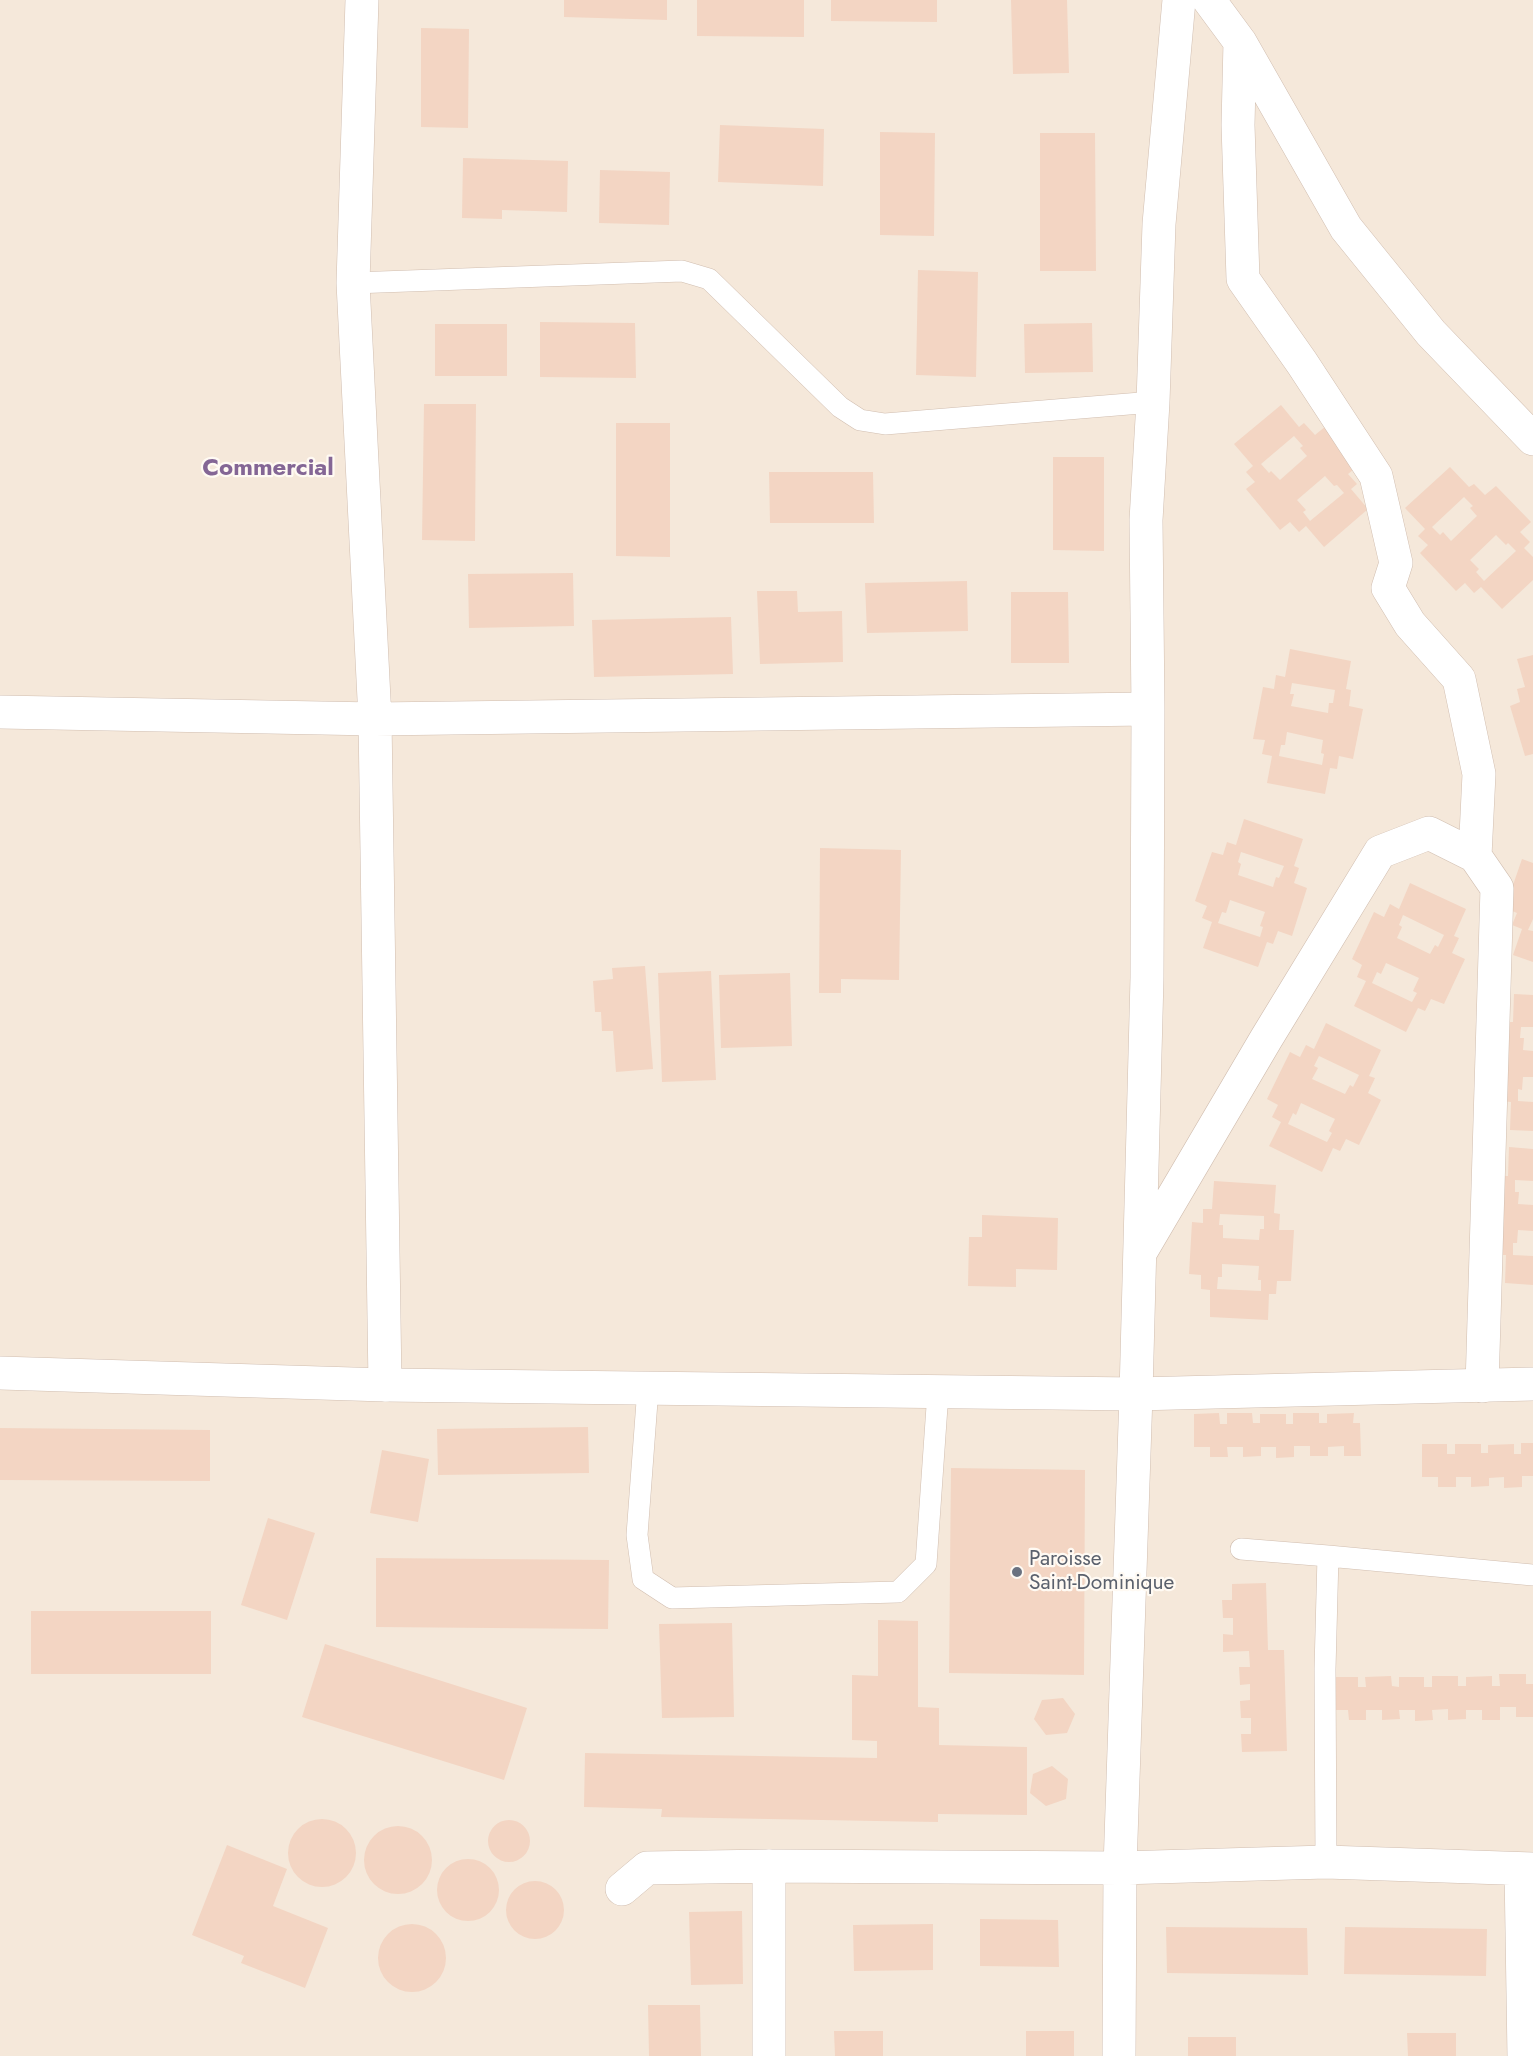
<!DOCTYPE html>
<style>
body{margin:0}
canvas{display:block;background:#fdf6ec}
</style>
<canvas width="1533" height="2056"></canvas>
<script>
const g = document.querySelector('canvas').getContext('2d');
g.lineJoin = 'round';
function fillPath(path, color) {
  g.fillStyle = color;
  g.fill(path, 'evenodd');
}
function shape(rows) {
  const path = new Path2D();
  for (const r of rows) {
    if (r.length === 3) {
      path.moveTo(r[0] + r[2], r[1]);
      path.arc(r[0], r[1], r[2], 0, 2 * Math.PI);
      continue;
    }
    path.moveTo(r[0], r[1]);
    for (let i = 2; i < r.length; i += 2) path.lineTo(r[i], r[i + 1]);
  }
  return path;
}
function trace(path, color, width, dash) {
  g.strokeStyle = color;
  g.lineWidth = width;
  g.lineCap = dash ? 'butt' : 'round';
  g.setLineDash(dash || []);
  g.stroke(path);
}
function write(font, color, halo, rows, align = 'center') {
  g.font = font + ' Jost,sans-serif';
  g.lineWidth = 4.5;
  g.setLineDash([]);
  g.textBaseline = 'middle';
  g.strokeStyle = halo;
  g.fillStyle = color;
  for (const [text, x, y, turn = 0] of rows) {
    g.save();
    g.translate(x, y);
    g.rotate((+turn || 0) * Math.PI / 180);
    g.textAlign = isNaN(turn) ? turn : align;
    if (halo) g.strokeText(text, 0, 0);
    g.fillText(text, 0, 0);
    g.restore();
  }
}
const residential = shape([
 [0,0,1533,0,1533,2056,0,2056]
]);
const building = shape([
 [564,0,667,0,667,20,564,17],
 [697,0,804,0,804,37,697,36],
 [831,0,937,0,937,22,831,21],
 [1011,0,1067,0,1069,73,1013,74],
 [421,28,469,29,468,128,421,127],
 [720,125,824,129,823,186,718,182],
 [880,132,935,133,934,236,880,235],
 [1040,133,1095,133,1096,271,1040,271],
 [463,158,568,161,567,212,502,210,502,219,462,218],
 [600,170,670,172,669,225,599,223],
 [918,270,978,272,976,377,916,375],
 [540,322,635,323,636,378,540,377],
 [1092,323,1093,372,1025,373,1024,324],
 [435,324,507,324,507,376,435,376],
 [424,404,476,404,475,541,422,540],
 [1281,405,1299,427,1304,423,1315,435,1326,426,1359,465,1348,474,1357,484,1351,489,1368,509,1324,547,1306,526,1299,532,1290,522,1280,530,1246,489,1255,482,1246,472,1253,466,1234,444],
 [1294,436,1303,446,1300,448,1307,456,1280,480,1271,471,1269,473,1261,464],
 [1325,476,1334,486,1337,485,1344,493,1310,521,1303,512,1306,510,1297,500],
 [616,423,670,423,670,557,616,556],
 [1053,457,1104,457,1104,551,1053,550],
 [1450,467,1469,487,1474,484,1485,495,1496,486,1531,522,1520,532,1530,542,1524,548,1533,557,1533,580,1502,609,1481,587,1474,593,1465,583,1456,591,1420,553,1428,545,1418,536,1425,529,1405,508],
 [1464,497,1473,506,1470,508,1477,516,1451,541,1443,532,1440,535,1432,527],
 [1496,535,1506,545,1508,543,1516,551,1484,581,1476,572,1479,569,1470,560],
 [769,472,873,472,874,523,770,523],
 [573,573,574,626,469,628,468,574],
 [967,581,968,631,867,633,865,583],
 [757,591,797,591,798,612,842,611,843,662,760,664],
 [1011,592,1068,592,1069,663,1011,663],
 [731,617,733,674,594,677,592,620],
 [1290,649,1351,661,1346,689,1351,690,1349,706,1363,709,1353,759,1339,756,1337,769,1330,768,1325,794,1267,783,1272,756,1262,754,1265,740,1253,739,1263,687,1274,689,1276,675,1285,677],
 [1292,683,1335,690,1333,703,1329,703,1328,713,1291,706,1294,694,1290,694],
 [1287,732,1323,740,1321,753,1324,754,1322,765,1279,756,1281,745,1285,745],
 [1533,655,1533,754,1525,756,1510,706,1520,702,1517,689,1525,687,1517,659],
 [1244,819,1303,839,1294,866,1299,868,1294,883,1307,888,1292,936,1278,931,1273,944,1267,942,1258,967,1203,948,1212,922,1202,918,1207,906,1195,901,1212,852,1223,855,1227,842,1236,845],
 [1241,852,1284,866,1279,878,1276,877,1273,887,1238,875,1241,864,1238,862],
 [1230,900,1265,912,1260,926,1263,927,1260,937,1218,923,1222,912,1226,913],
 [820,848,901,850,899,980,841,979,841,993,819,993],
 [1522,859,1533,863,1533,919,1528,930,1533,931,1533,962,1513,955,1522,929,1512,925,1517,913,1505,908],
 [1410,883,1466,909,1454,936,1459,938,1452,953,1465,959,1444,1004,1431,999,1425,1011,1418,1008,1406,1032,1354,1006,1366,981,1357,977,1362,965,1352,959,1374,912,1384,917,1390,904,1399,909],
 [1403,915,1444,935,1438,947,1435,945,1430,954,1397,938,1402,927,1399,925],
 [1386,963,1419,978,1413,991,1417,993,1412,1002,1372,983,1377,972,1381,974],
 [645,966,653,1069,616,1072,613,1031,602,1031,601,1012,595,1012,593,981,613,979,612,968],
 [711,971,716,1080,662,1082,658,973],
 [790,973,792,1046,721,1048,719,975],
 [1514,994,1533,995,1533,1027,1521,1027,1520,1038,1524,1038,1523,1050,1533,1051,1533,1077,1523,1077,1522,1090,1518,1089,1518,1101,1533,1102,1533,1131,1510,1130,1511,1102,1501,1101,1504,1022,1513,1022],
 [1326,1023,1381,1050,1369,1076,1375,1078,1368,1093,1381,1100,1359,1145,1346,1139,1340,1151,1333,1148,1322,1172,1269,1146,1281,1122,1272,1117,1278,1105,1267,1099,1290,1052,1300,1057,1306,1045,1314,1049],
 [1319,1056,1359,1075,1353,1087,1350,1085,1345,1094,1312,1079,1318,1068,1314,1066],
 [1301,1103,1335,1119,1329,1131,1332,1133,1327,1142,1288,1124,1293,1113,1296,1115],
 [1509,1147,1533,1149,1533,1181,1515,1180,1515,1192,1519,1192,1518,1204,1533,1205,1533,1231,1518,1230,1517,1243,1513,1243,1513,1255,1533,1256,1533,1285,1505,1283,1506,1255,1496,1255,1499,1176,1508,1176],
 [1214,1181,1276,1185,1274,1213,1280,1214,1279,1230,1294,1230,1291,1281,1277,1281,1276,1294,1269,1294,1268,1320,1210,1317,1210,1290,1201,1289,1201,1275,1189,1274,1192,1222,1203,1223,1203,1209,1212,1209],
 [1220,1214,1264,1216,1264,1229,1260,1229,1259,1240,1223,1238,1223,1225,1219,1225],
 [1222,1264,1259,1266,1258,1280,1261,1280,1261,1291,1217,1289,1218,1277,1222,1277],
 [982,1215,1058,1218,1057,1270,1016,1269,1016,1287,968,1286,969,1237,982,1237],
 [1219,1413,1220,1424,1227,1424,1227,1413,1252,1413,1253,1423,1260,1423,1260,1414,1286,1414,1286,1424,1293,1424,1293,1413,1319,1413,1319,1423,1327,1423,1327,1414,1354,1413,1353,1423,1360,1423,1361,1456,1344,1456,1344,1446,1328,1447,1328,1456,1310,1456,1310,1446,1294,1446,1294,1457,1276,1458,1276,1447,1261,1447,1261,1456,1243,1457,1243,1447,1227,1447,1228,1457,1210,1457,1210,1447,1194,1447,1194,1414],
 [588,1427,589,1473,438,1475,437,1429],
 [0,1428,210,1430,210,1481,0,1480],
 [1521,1443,1533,1443,1533,1476,1522,1476,1522,1487,1504,1488,1504,1477,1489,1478,1489,1486,1471,1487,1471,1477,1456,1477,1456,1487,1438,1487,1438,1477,1422,1477,1422,1444,1447,1444,1447,1454,1455,1454,1455,1444,1481,1444,1481,1453,1488,1453,1488,1445,1514,1444,1514,1454,1521,1454],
 [382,1450,429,1459,418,1522,370,1513],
 [951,1468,1085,1470,1084,1675,949,1673],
 [268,1518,315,1533,287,1620,241,1605],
 [376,1558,609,1560,608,1629,376,1627],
 [1266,1583,1268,1650,1284,1650,1287,1751,1242,1752,1241,1734,1251,1734,1251,1718,1241,1718,1240,1701,1250,1700,1250,1684,1240,1685,1239,1667,1250,1667,1249,1651,1223,1652,1223,1634,1233,1635,1233,1618,1223,1618,1222,1600,1232,1600,1232,1584],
 [31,1611,211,1611,211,1674,31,1674],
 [878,1620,918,1621,918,1707,939,1708,939,1745,1027,1747,1027,1815,938,1814,938,1822,876,1821,661,1817,662,1809,584,1807,585,1753,877,1758,877,1741,852,1740,852,1675,878,1676],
 [732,1623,734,1717,662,1718,659,1624],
 [325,1644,527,1708,504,1780,302,1717],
 [1499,1674,1526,1674,1526,1684,1533,1684,1533,1717,1516,1717,1516,1707,1500,1707,1500,1720,1482,1720,1482,1710,1466,1710,1466,1719,1448,1720,1448,1709,1432,1710,1433,1720,1415,1721,1415,1710,1399,1710,1400,1719,1382,1720,1382,1710,1366,1710,1366,1720,1349,1720,1348,1710,1333,1710,1332,1677,1358,1677,1358,1687,1366,1687,1365,1677,1391,1676,1392,1686,1399,1687,1399,1677,1424,1677,1424,1687,1432,1687,1432,1676,1458,1676,1458,1686,1466,1686,1466,1677,1492,1676,1492,1686,1500,1686],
 [1063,1698,1075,1714,1067,1733,1046,1735,1034,1719,1042,1700],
 [1052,1766,1068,1779,1066,1799,1046,1806,1030,1793,1033,1774],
 [322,1853,34],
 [509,1841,21],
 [398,1860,34],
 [227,1845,287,1869,273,1906,328,1928,305,1988,241,1963,244,1956,192,1935],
 [468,1890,31],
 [535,1910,29],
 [742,1911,743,1984,691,1985,689,1912],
 [980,1919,1058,1920,1059,1967,980,1966],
 [933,1924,933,1970,854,1971,853,1925],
 [412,1958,34],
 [1166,1927,1307,1928,1308,1975,1167,1973],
 [1345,1927,1487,1929,1486,1976,1344,1974],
 [648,2005,700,2005,701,2056,649,2056],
 [834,2031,883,2031,883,2056,835,2056],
 [1026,2031,1074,2031,1074,2056,1026,2056],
 [1407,2033,1456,2033,1456,2056,1408,2056],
 [1188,2037,1236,2037,1236,2056,1188,2056]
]);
const service = shape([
 [353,283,682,271,709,279,840,407,860,420,885,424,1153,402],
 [648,1388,637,1535,643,1579,672,1598,898,1592,926,1564,938,1392],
 [1241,1549,1328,1556,1325,1669,1326,1862],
 [1328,1556,1533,1575]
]);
const minor = shape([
 [362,0,353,283,375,719,385,1385],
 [1209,0,1240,42,1346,228,1431,333,1533,439],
 [1240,42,1238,125,1243,279,1302,363,1376,476,1396,563,1388,588,1410,624,1459,679,1479,774,1475,856],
 [0,712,375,719,1148,709],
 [1140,1253,1266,1039,1380,852,1429,833,1475,856,1497,888,1482,1386],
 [769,1866,769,2056],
 [1521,1869,1524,2056],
 [622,1889,647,1868,769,1866,1120,1868,1326,1862,1533,1869],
 [1119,2056,1120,1868,1136,1394,1147,978,1148,709,1146,520,1153,402,1159,224,1179,0]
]);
const tertiary = shape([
 [0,1373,385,1385,1136,1394,1533,1384]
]);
const markers = [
 [1017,1572,6,"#6b7280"]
];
const worshipNames = [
 ["Paroisse",1029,1560],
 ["Saint-Dominique",1029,1584]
];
const quarterNames = [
 ["Commercial",268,469]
];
fillPath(residential, '#f5e8da');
fillPath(building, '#f3d5c3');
trace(service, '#d1beb0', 22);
trace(minor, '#d1beb0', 34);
trace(tertiary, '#d1beb0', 34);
trace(service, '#fff', 21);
trace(minor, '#fff', 33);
trace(tertiary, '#fff', 33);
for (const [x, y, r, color] of markers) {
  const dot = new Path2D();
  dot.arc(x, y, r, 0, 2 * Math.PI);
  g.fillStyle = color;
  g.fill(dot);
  trace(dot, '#fffaf3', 2);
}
write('21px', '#5b616d', '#fffaf3', worshipNames, 'left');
write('bold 24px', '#846695', '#fffaf3', quarterNames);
</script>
